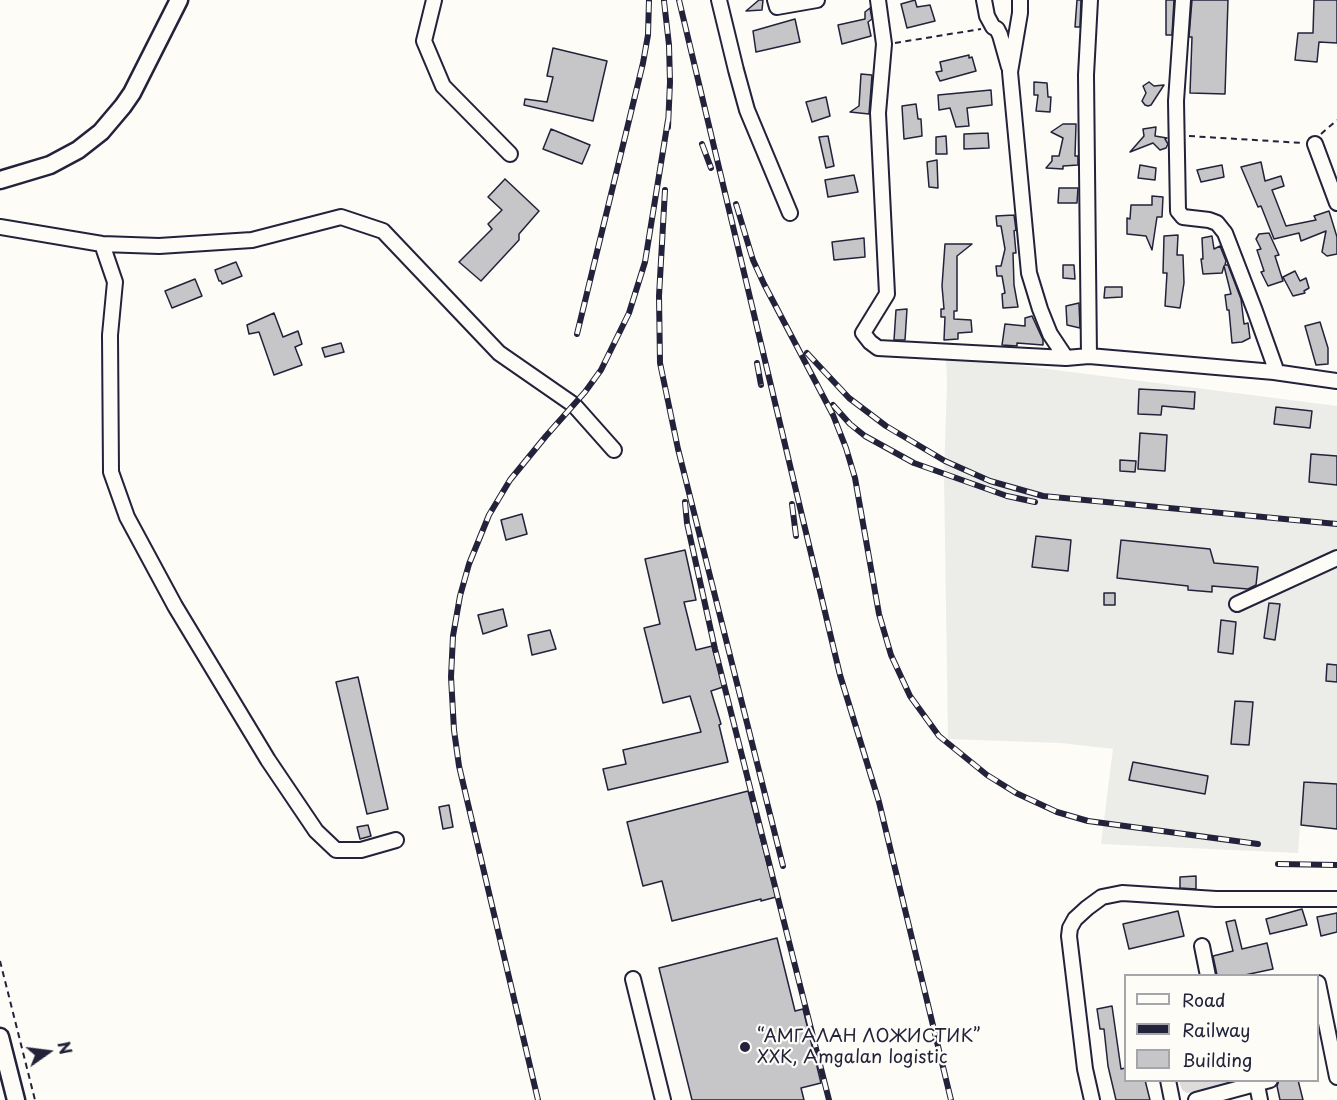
<!DOCTYPE html>
<meta charset="utf-8">
<style>
body{margin:0}
#map{position:relative;width:1337px;height:1100px;overflow:hidden;background:#fdfcf7;font-family:"Playpen Sans",sans-serif}
canvas{display:block}
.legend{position:absolute;left:1124px;top:974px;width:195px;height:108px;box-sizing:border-box;background:#fdfcf7;border:2px solid #a5a5ac;margin:0;padding:8px 10px;list-style:none;font-size:18px;color:#22223b}
.legend li{display:flex;align-items:center;gap:12px;height:30px}
.legend b{width:30px;border:2px solid #a5a5ac}
.north{position:absolute;left:18px;top:1022px;width:60px;height:60px;-webkit-text-stroke:4px #fdfcf7;paint-order:stroke;rotate:76deg;font-size:16px;font-weight:700;line-height:24px;text-align:center;color:#22223b}
.north::after{content:'';display:block;margin:auto;width:21px;height:27px;background:#22223b;clip-path:polygon(50% 0,100% 100%,50% 72%,0 100%)}
</style>
<div id="map">
<canvas width="1337" height="1100"></canvas>
<ul class="legend">
<li><b style="height:8px;background:#fdfcf7"></b>Road</li>
<li><b style="height:8px;background:#22223b"></b>Railway</li>
<li><b style="height:16px;background:#c6c6c8"></b>Building</li>
</ul>
<div class="north">N</div>
</div>
<script>
const g = document.querySelector('canvas').getContext('2d');
g.lineJoin = 'round';
function fillPath(path, color) {
  g.fillStyle = color;
  g.fill(path, 'evenodd');
}
function shape(rows) {
  const path = new Path2D();
  for (const r of rows) {
    path.moveTo(r[0], r[1]);
    for (let i = 2; i < r.length; i += 2) path.lineTo(r[i], r[i + 1]);
  }
  return path;
}
function trace(path, color, width, dash) {
  g.strokeStyle = color;
  g.lineWidth = width;
  g.lineCap = dash ? 'butt' : 'round';
  g.setLineDash(dash || []);
  g.stroke(path);
}
function write(font, color, halo, rows, align = 'center') {
  g.font = font + ' "Playpen Sans",sans-serif';
  g.lineWidth = 4.5;
  g.setLineDash([]);
  g.textBaseline = 'middle';
  g.strokeStyle = halo;
  g.fillStyle = color;
  for (const [text, x, y, turn = 0] of rows) {
    g.save();
    g.translate(x, y);
    g.rotate((+turn || 0) * Math.PI / 180);
    g.textAlign = isNaN(turn) ? turn : align;
    if (halo) g.strokeText(text, 0, 0);
    g.fillText(text, 0, 0);
    g.restore();
  }
}
const built = shape([
 [946,356,1337,406,1337,784,1303,781,1298,853,1101,844,1113,749,1061,743,948,739,944,475,947,383]
]);
const green = shape([
 [1179,1081,1246,1081,1187,1093,1182,1090]
]);
const building = shape([
 [759,0,763,0,762,10,746,11,759,0],
 [915,0,917,7,930,5,935,21,907,28,901,4,915,0],
 [1077,0,1081,0,1080,27,1075,27,1077,0],
 [1166,0,1174,0,1172,35,1166,35,1166,0],
 [1192,0,1228,0,1225,94,1190,93,1192,37,1189,37,1192,0],
 [1314,0,1337,0,1337,43,1319,42,1317,62,1295,60,1298,33,1313,33,1314,0],
 [870,8,872,19,868,22,871,36,842,44,838,25,865,19,865,12,870,8],
 [795,19,800,42,756,52,753,31,795,19],
 [553,48,607,61,593,121,524,105,525,99,547,102,553,77,547,76,553,48],
 [969,55,969,58,972,57,976,71,940,81,936,72,942,71,940,62,969,55],
 [861,74,872,75,869,114,850,112,859,106,861,74],
 [1034,82,1047,83,1048,97,1051,97,1050,112,1036,111,1038,95,1034,95,1034,82],
 [1149,82,1154,86,1164,85,1151,105,1148,106,1145,105,1142,101,1146,93,1143,86,1149,82],
 [991,90,992,105,967,108,969,126,956,127,950,108,939,110,938,95,991,90],
 [826,97,830,116,812,122,806,102,826,97],
 [916,104,918,119,921,119,922,136,904,139,902,106,916,104],
 [1063,124,1076,124,1075,156,1078,156,1078,165,1063,166,1063,169,1046,168,1052,161,1052,156,1059,156,1063,138,1051,132,1063,124],
 [1156,127,1155,136,1167,138,1165,139,1168,144,1166,148,1160,150,1153,143,1130,152,1144,136,1143,129,1156,127],
 [551,129,590,145,582,164,543,149,551,129],
 [988,133,989,148,964,149,964,134,988,133],
 [828,136,834,166,826,168,819,137,828,136],
 [946,136,947,154,936,154,936,137,946,136],
 [937,160,938,188,929,187,927,162,937,160],
 [1261,162,1265,181,1281,176,1284,186,1272,190,1286,226,1316,220,1314,216,1329,211,1337,237,1337,254,1327,256,1322,252,1326,231,1301,241,1299,233,1274,239,1261,206,1258,207,1241,167,1261,162],
 [1140,165,1156,168,1155,180,1138,178,1140,165],
 [1222,165,1224,177,1201,182,1197,170,1222,165],
 [854,175,858,192,828,197,825,180,854,175],
 [505,179,539,211,519,234,519,240,481,281,459,262,492,229,488,224,502,210,488,197,505,179],
 [1059,188,1078,188,1077,203,1058,203,1059,188],
 [1152,196,1163,197,1162,217,1157,217,1152,250,1146,236,1127,234,1127,218,1130,219,1131,205,1152,205,1152,196],
 [1014,215,1016,230,1014,231,1016,253,1013,253,1014,285,1018,307,1003,308,1002,294,1005,293,1002,276,997,276,996,266,1001,266,1005,249,1001,226,997,226,996,216,1014,215],
 [1269,233,1279,255,1275,256,1283,281,1268,286,1261,272,1264,271,1257,250,1261,249,1256,239,1259,234,1269,233],
 [1178,235,1177,255,1183,255,1184,283,1180,308,1165,306,1167,273,1163,273,1164,236,1178,235],
 [1212,236,1214,249,1220,246,1226,261,1225,265,1228,265,1241,299,1244,324,1248,323,1250,338,1242,342,1232,343,1229,310,1227,310,1225,295,1231,294,1224,266,1222,273,1203,274,1201,259,1203,259,1202,238,1212,236],
 [864,238,865,257,834,260,832,242,864,238],
 [945,244,972,244,957,256,957,311,954,311,954,319,971,320,972,332,958,333,958,339,944,340,945,317,941,317,941,309,944,309,942,286,945,244],
 [236,262,242,276,222,284,221,281,219,281,215,270,236,262],
 [1063,265,1074,265,1075,279,1063,278,1063,265],
 [1295,271,1300,281,1306,278,1309,288,1304,291,1305,293,1293,296,1283,277,1295,271],
 [195,279,202,296,172,308,165,291,195,279],
 [1105,287,1122,287,1122,297,1104,298,1105,287],
 [1079,303,1080,328,1067,325,1066,306,1079,303],
 [907,309,905,340,894,340,896,310,907,309],
 [274,313,283,337,298,331,302,344,295,347,302,365,274,375,259,332,249,334,247,325,274,313],
 [1032,316,1043,340,1043,345,1017,343,1017,346,1002,345,1005,324,1025,326,1025,318,1032,316],
 [1320,322,1328,348,1328,364,1316,365,1305,326,1320,322],
 [341,343,344,352,325,357,322,348,341,343],
 [1139,389,1195,392,1194,409,1162,406,1161,415,1138,414,1139,389],
 [1276,407,1312,411,1310,428,1274,424,1276,407],
 [1140,433,1167,435,1165,471,1138,469,1140,433],
 [1311,454,1337,456,1337,485,1309,482,1311,454],
 [1120,460,1136,461,1135,472,1120,471,1120,460],
 [522,514,527,534,506,540,501,520,522,514],
 [1036,536,1071,540,1068,571,1032,567,1036,536],
 [1121,540,1210,549,1214,563,1258,567,1256,585,1248,589,1212,586,1212,592,1188,590,1188,586,1117,578,1121,540],
 [685,550,696,600,684,602,696,650,712,646,723,687,711,691,721,724,719,725,728,762,608,790,603,769,626,764,623,750,701,732,690,696,663,703,644,628,660,624,645,559,685,550],
 [1104,593,1115,593,1115,605,1104,605,1104,593],
 [1269,603,1280,604,1275,640,1264,638,1269,603],
 [503,609,507,626,483,634,478,615,503,609],
 [1221,620,1236,622,1233,654,1218,652,1221,620],
 [550,630,556,649,532,655,528,635,550,630],
 [1327,664,1337,665,1337,682,1326,681,1327,664],
 [358,677,388,809,367,814,336,682,358,677],
 [1235,701,1253,702,1249,745,1231,744,1235,701],
 [1133,762,1208,776,1205,794,1129,780,1133,762],
 [1304,782,1337,784,1337,829,1301,825,1304,782],
 [748,791,776,897,761,901,761,899,672,921,662,881,643,886,627,822,748,791],
 [449,805,453,827,443,829,439,807,449,805],
 [368,825,371,836,360,839,357,827,368,825],
 [1196,876,1196,889,1180,888,1180,877,1196,876],
 [1302,909,1307,925,1270,934,1266,919,1302,909],
 [1178,911,1184,936,1129,949,1123,924,1178,911],
 [1337,913,1337,932,1321,936,1317,917,1337,913],
 [1235,920,1242,949,1267,943,1273,969,1245,975,1217,975,1213,956,1233,951,1226,922,1235,920],
 [777,938,795,1011,803,1009,821,1083,801,1088,804,1100,692,1100,659,968,777,938],
 [1112,1006,1121,1069,1125,1068,1125,1080,1145,1080,1150,1100,1116,1100,1108,1066,1104,1029,1100,1029,1097,1009,1112,1006],
 [1279,1080,1298,1080,1303,1100,1280,1100,1277,1086,1279,1080]
]);
const path = shape([
 [895,43,981,29],
 [1321,134,1337,120],
 [1189,136,1303,143],
 [0,961,35,1100]
]);
const minor = shape([
 [434,0,424,41,443,86,510,154],
 [719,0,736,70,747,110,790,213],
 [775,0,777,7,817,0],
 [878,0,884,44,878,113,887,294,863,333,870,342,878,348,1066,358,1089,356,1274,372,1337,381],
 [984,0,987,16,993,27,997,29,1000,35,1009,67],
 [1020,0,1020,13,1010,72,1029,273,1040,309,1050,334,1066,358],
 [1183,0,1176,101,1178,211,1183,217,1209,220,1217,223,1225,233,1255,311,1275,367,1274,372],
 [1315,144,1337,203],
 [0,227,102,244,159,246,252,240,341,217,383,231,499,353,574,405,614,450],
 [102,244,115,282,110,335,111,472,127,517,175,606,268,760,316,831,336,850,361,850,396,840],
 [1089,356,1086,75,1090,0],
 [1237,604,1337,558],
 [1202,946,1208,976],
 [633,979,663,1100],
 [1318,983,1337,1077],
 [1168,1080,1172,1100],
 [1257,1085,1260,1100],
 [1092,1100,1085,1069,1069,936,1070,928,1075,919,1087,908,1102,897,1122,893,1216,899,1337,899],
 [1196,1100,1270,1080]
]);
const major = shape([
 [0,180,50,165,78,150,101,132,123,106,132,93,179,0],
 [0,1037,16,1100]
]);
const rail = shape([
 [679,0,840,675,879,802,951,1100],
 [664,1,669,45,670,82,668,127],
 [702,144,711,168],
 [665,190,659,296,660,363,678,449,783,866],
 [736,204,753,260,764,284,833,415,846,448,855,478,879,614,891,655,910,696,939,736,987,775,1016,793,1057,812,1088,821,1258,844],
 [577,334,643,63,648,35,649,0],
 [807,353,849,398,886,426,945,461,990,481,1043,496,1337,524],
 [757,363,761,385],
 [833,405,850,424,865,436,914,463,1007,496,1035,502],
 [685,502,687,523,715,649,829,1100],
 [792,504,796,536],
 [1278,864,1337,865],
 [538,1100,459,766,454,730,451,677,453,636,460,596,469,564,489,515,510,480,546,436,585,392,601,370,629,313,645,262,668,120]
]);
const markers = [
 [745,1047,6,"#22223b"]
];
const poiNames = [
 ["“АМГАЛАН ЛОЖИСТИК”",757,1037],
 ["ХХК, Amgalan logistic",757,1058]
];
fillPath(built, '#ecece9');
fillPath(green, '#dddcdb');
fillPath(building, '#c6c6c8');
trace(building, '#22223b', 1.5);
trace(minor, '#22223b', 18);
trace(major, '#22223b', 21);
trace(path, '#22223b', 2, [6, 4.5]);
trace(minor, '#fdfcf7', 14);
trace(major, '#fdfcf7', 16);
trace(rail, '#22223b', 6);
trace(rail, '#fdfcf7', 4, [11]);
for (const [x, y, r, color] of markers) {
  const dot = new Path2D();
  dot.arc(x, y, r, 0, 2 * Math.PI);
  g.fillStyle = color;
  g.fill(dot);
  trace(dot, '#fdfcf7', 2);
}
write('18px', '#22223b', '#fdfcf7', poiNames, 'left');
</script>
